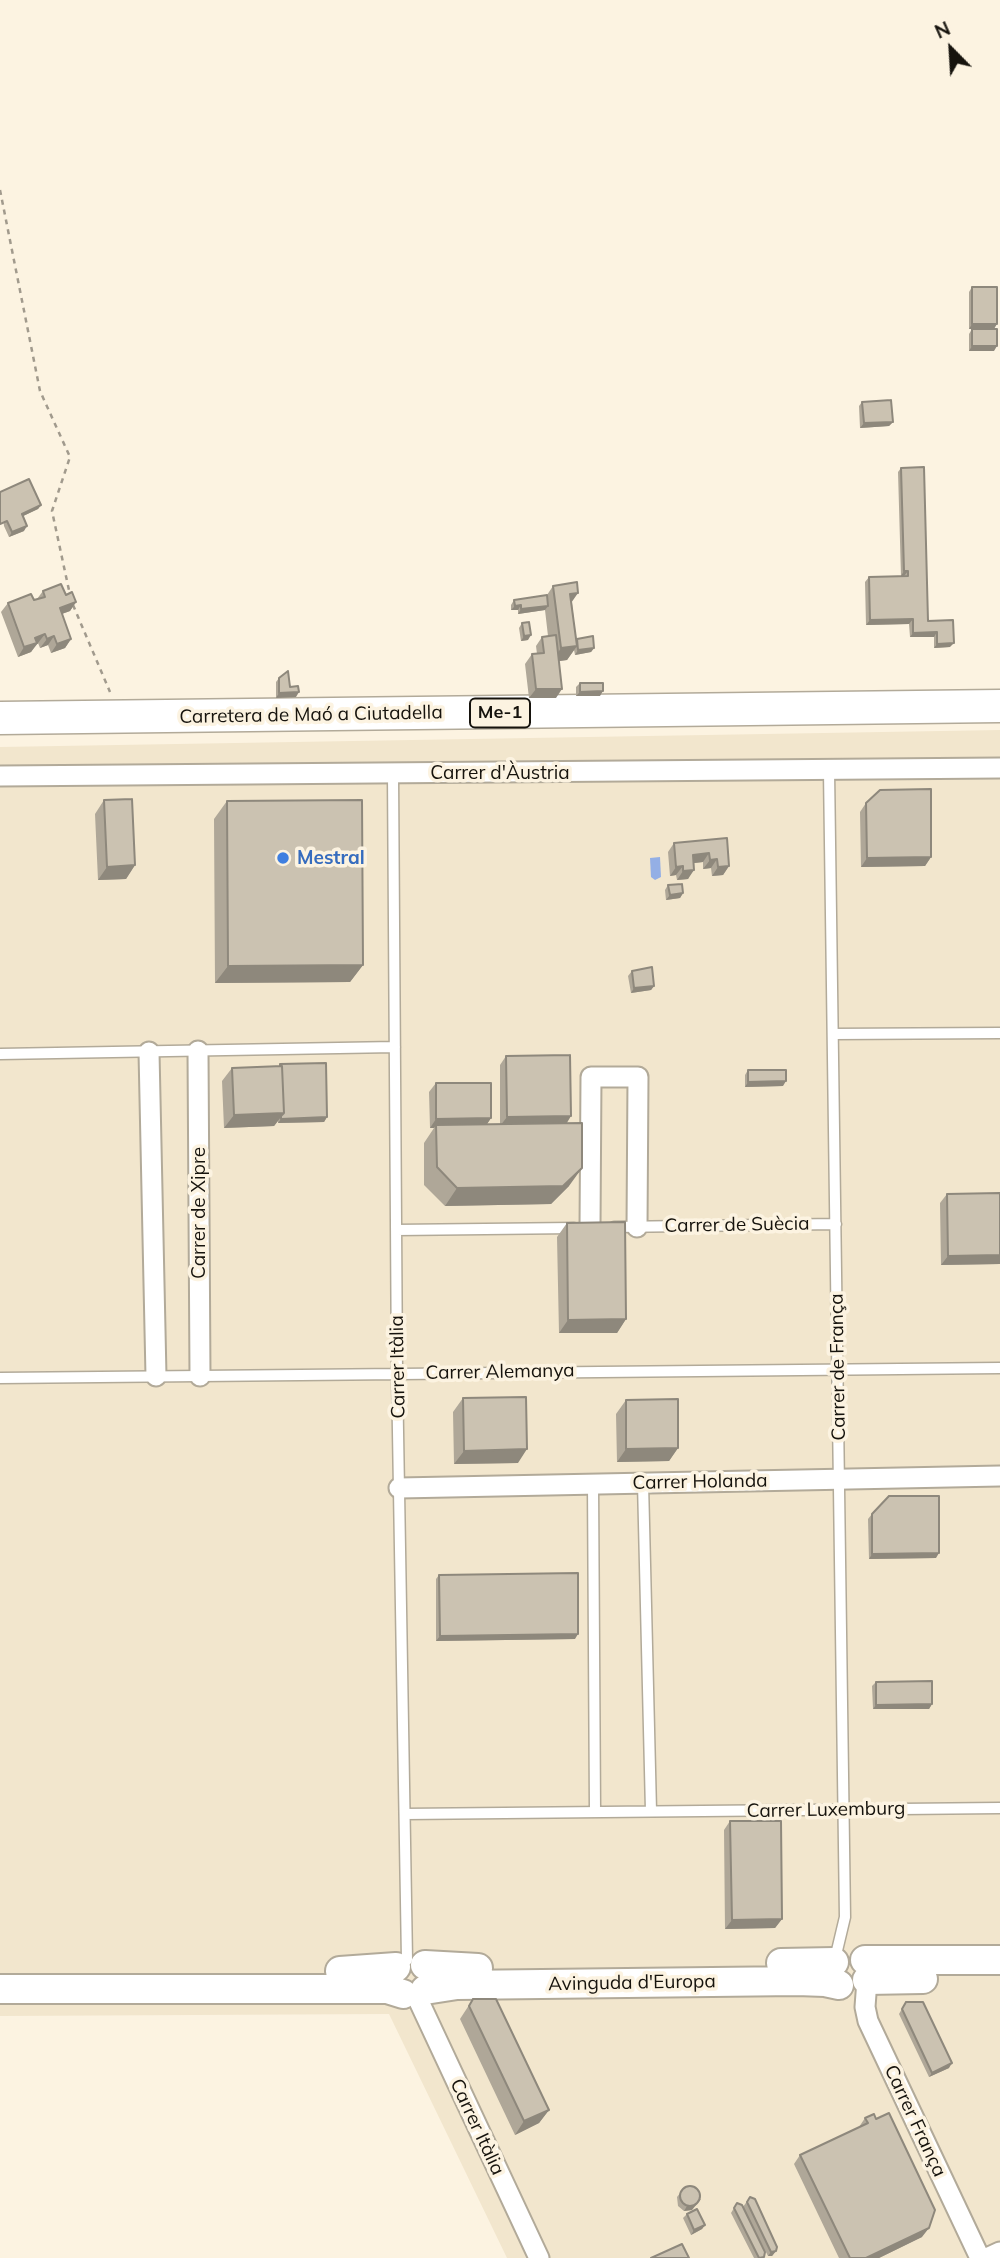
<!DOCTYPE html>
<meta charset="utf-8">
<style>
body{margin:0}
#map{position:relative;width:1000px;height:2258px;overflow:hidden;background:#fcf3e1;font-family:Mulish,sans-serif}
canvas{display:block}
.north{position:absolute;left:916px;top:14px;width:70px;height:70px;-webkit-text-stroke:5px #fcf3e1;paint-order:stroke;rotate:336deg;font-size:19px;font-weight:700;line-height:28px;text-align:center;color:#16130d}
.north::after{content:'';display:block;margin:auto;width:24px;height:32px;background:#16130d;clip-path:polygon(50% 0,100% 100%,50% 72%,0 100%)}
</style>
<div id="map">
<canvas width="1000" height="2258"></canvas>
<div class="north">N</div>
</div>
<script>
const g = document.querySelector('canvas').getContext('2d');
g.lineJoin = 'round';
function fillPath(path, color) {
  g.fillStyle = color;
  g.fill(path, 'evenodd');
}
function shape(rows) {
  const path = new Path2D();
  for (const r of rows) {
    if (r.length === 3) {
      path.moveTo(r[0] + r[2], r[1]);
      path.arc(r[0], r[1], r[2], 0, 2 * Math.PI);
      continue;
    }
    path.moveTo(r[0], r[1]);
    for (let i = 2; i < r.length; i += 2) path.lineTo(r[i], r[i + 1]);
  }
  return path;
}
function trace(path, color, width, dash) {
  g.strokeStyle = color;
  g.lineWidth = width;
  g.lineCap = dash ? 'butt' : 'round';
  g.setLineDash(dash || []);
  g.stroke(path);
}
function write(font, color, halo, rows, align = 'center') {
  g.font = font + ' Mulish,sans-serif';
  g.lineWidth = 7;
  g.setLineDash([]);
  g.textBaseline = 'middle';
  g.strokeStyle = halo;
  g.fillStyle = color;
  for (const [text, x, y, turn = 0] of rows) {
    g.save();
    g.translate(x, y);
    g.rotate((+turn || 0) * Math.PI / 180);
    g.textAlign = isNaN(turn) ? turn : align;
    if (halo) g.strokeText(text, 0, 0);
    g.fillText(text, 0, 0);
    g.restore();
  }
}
const built = shape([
 [1000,730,1000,2258,507,2258,389,2014,0,2016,0,747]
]);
const water = shape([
 [660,857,661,877,655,880,651,877,650,858]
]);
const path = shape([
 [0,190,40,391,70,457,52,511,70,595],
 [73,605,110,692]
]);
const lane = shape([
 [829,771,845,1917,835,1959],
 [393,774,397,1373,407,1960],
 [833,1034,1000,1033],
 [0,1054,395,1047],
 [614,1227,836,1224],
 [396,1230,574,1228],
 [0,1378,1000,1368],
 [643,1483,651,1811],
 [593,1484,595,1811],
 [405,1814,1000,1808]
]);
const street = shape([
 [0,776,1000,768],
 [198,1051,200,1376],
 [149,1052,156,1376],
 [590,1227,591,1077,638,1077,637,1227],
 [399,1488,1000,1476],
 [867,1980,865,2007,868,2021,980,2258],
 [416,1995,539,2258],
 [987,2258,1000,2252]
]);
const secondary = shape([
 [865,1960,1000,1960],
 [781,1963,834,1962],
 [425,1965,478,1968],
 [340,1971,396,1967],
 [867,1980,923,1979],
 [0,1989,387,1989,403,1994],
 [425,1990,457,1985,797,1981,825,1982,839,1985]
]);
const primary = shape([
 [0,718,1000,706]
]);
const wall = shape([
 [972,287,997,324,969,329,969,292],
 [972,329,994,351,969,351,969,334],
 [862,402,893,422,889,426,860,428,859,406],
 [901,468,928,621,950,647,934,648,934,637,910,637,909,624,866,625,865,582,869,577,904,576,901,576,898,472],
 [0,492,41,505,38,509,23,516,24,531,9,537,4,526],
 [553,586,572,603,576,640,594,648,591,652,575,655,574,650,567,660,559,661,556,698,529,698,525,664,532,654,537,654,536,646,542,637,548,636,545,610,518,614,518,610,511,610,511,605,514,600,547,595],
 [43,591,66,595,76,602,70,611,62,614,71,639,65,648,51,653,48,645,40,648,38,643,36,644,31,652,18,657,1,612,8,603,34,600,37,599],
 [522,623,528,640,521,641,519,628],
 [279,678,290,687,296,697,276,698,276,682],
 [580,683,600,696,576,696,576,687],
 [104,800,135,865,126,879,98,880,95,814],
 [227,801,363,965,350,982,215,983,214,819],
 [866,803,931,857,925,866,861,867,860,812],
 [727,838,729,866,723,875,712,876,711,868,703,869,703,862,694,863,688,879,677,880,676,875,670,876,668,852,674,843],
 [668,885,683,893,680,898,666,900,665,890],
 [632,971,654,986,651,990,631,993,628,976],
 [506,1056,566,1123,569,1186,551,1204,445,1206,424,1185,424,1143,434,1128,430,1128,429,1092,436,1083,491,1118,487,1124,500,1124,500,1065],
 [280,1064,327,1117,324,1122,278,1123,278,1121,274,1126,224,1128,222,1081,232,1068,279,1066],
 [748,1070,783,1086,745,1087,745,1075],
 [1000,1193,1000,1264,941,1265,940,1203,947,1194],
 [567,1223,626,1319,617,1333,559,1333,557,1237],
 [463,1398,518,1463,454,1464,453,1412],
 [626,1400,678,1448,669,1461,617,1462,616,1414],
 [872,1514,936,1558,869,1559,868,1519],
 [439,1575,575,1639,436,1641,436,1579],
 [876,1682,932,1704,929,1709,873,1709,872,1686],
 [730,1821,782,1919,775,1928,725,1929,724,1830],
 [473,1999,549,2110,539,2123,515,2135,460,2019],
 [906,2002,949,2068,929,2077,899,2014],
 [865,2118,876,2119,922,2237,879,2258,839,2258,794,2164,800,2155,859,2127],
 [685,2187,692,2210,684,2211,678,2206,677,2197],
 [750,2197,776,2251,772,2256,768,2256,747,2215,764,2257,763,2258,754,2258,731,2213,737,2203,743,2207],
 [687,2214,705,2225,702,2229,691,2235,683,2218]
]);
const shadedWall = shape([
 [972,324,997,324,994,329,969,329],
 [972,346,997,346,994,351,969,351],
 [893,422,889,426,860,428,864,423],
 [41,505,38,509,19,518,22,514],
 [27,526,24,531,9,537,12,532],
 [904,571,908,571,904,576,901,576],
 [578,593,569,606,570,594],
 [76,602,70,611,53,617,60,608],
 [521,605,518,610,511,610,515,606],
 [548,606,545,610,518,614,521,609],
 [913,619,909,624,866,625,870,620],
 [937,632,934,637,910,637,913,633],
 [45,634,31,652,18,657,24,647,35,638],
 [531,635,528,640,521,641,524,636],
 [54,636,48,645,40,648,47,639],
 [71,639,65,648,51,653,57,644],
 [954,643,950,647,934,648,937,644],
 [577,646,567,660,552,662,561,648],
 [594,648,591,652,575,655,578,650],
 [536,689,562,689,556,698,529,698],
 [603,691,600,696,576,696,580,692],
 [299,692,296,697,276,698,279,693],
 [709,853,703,862,686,864,693,855],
 [931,857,925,866,861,867,867,858],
 [717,859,711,868,703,869,710,860],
 [135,865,126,879,98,880,107,867],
 [683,866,676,875,670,876,676,867],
 [729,866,723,875,712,876,718,867],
 [694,870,688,879,677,880,683,871],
 [683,893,680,898,666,900,670,895],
 [363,965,350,982,215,983,228,966],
 [654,986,651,990,631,993,634,988],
 [786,1081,783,1086,745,1087,748,1082],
 [284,1113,274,1126,224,1128,234,1115],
 [571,1116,565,1126,500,1126,507,1117],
 [327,1117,324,1122,278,1123,281,1119],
 [491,1118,485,1127,436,1125,434,1128,430,1128,436,1119],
 [582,1168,569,1186,551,1204,445,1206,457,1188],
 [1000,1255,1000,1264,941,1265,948,1256],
 [626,1319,617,1333,559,1333,568,1320],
 [678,1448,669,1461,617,1462,626,1449],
 [527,1449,518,1463,454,1464,464,1451],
 [939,1553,936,1558,869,1559,872,1554],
 [578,1634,575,1639,436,1641,440,1636],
 [932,1704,929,1709,873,1709,876,1705],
 [782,1919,775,1928,725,1929,732,1920],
 [952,2063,949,2068,929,2077,932,2073],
 [549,2110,539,2123,515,2135,524,2121],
 [701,2199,692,2210,684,2211,687,2206],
 [705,2225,702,2229,691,2235,694,2230],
 [929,2228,922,2237,879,2258,866,2258],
 [776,2251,772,2256,768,2256,771,2252]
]);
const building = shape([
 [972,287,997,287,997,324,972,324,972,287],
 [972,329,997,329,997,346,972,346,972,329],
 [891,400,893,422,864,423,862,402,891,400],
 [924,467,928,621,953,620,954,643,937,644,937,632,913,633,913,619,870,620,869,577,908,576,908,571,904,571,901,468,924,467],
 [29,479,41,505,22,514,27,526,12,532,7,521,0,524,0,492,29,479],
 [577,582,578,593,570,594,577,646,561,648,553,586,577,582],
 [61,584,66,595,72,592,76,602,60,608,71,639,57,644,54,636,47,639,45,634,35,638,37,643,24,647,8,603,31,594,34,600,45,597,43,591,61,584],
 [547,595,548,606,521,609,521,605,515,606,514,600,547,595],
 [529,622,531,635,524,636,522,623,529,622],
 [556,635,562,689,536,689,532,654,544,653,542,637,556,635],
 [593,636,594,648,578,650,577,639,593,636],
 [288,671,290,687,298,686,299,692,279,693,279,678,288,671],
 [580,683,603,683,603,691,580,692,580,683],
 [931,789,931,857,867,858,866,803,880,790,931,789],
 [132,799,135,865,107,867,104,800,132,799],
 [362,800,363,965,228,966,227,801,362,800],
 [727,838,729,866,718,867,717,859,710,860,709,853,693,855,694,870,683,871,683,866,676,867,674,843,727,838],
 [682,884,683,893,670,895,668,885,682,884],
 [652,967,654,986,634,988,632,971,652,967],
 [570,1055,571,1116,507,1117,506,1056,570,1055],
 [326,1063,327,1117,281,1119,281,1116,284,1113,282,1066,280,1066,280,1064,326,1063],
 [282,1066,284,1113,234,1115,232,1068,282,1066],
 [748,1070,786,1070,786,1081,748,1082,748,1070],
 [436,1083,491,1083,491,1118,436,1119,436,1083],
 [582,1123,582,1168,563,1186,457,1188,437,1167,436,1125,582,1123],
 [1000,1193,1000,1255,948,1256,947,1194,1000,1193],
 [625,1222,626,1319,568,1320,567,1223,625,1222],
 [526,1397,527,1449,464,1451,463,1398,526,1397],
 [678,1399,678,1448,626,1449,626,1400,678,1399],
 [889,1496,939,1496,939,1553,872,1554,872,1514,889,1496],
 [578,1573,578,1634,440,1636,439,1575,578,1573],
 [932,1681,932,1704,876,1705,876,1682,932,1681],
 [730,1821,781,1821,782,1919,732,1920,730,1821],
 [473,1999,496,1999,549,2110,524,2121,469,2006,473,1999],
 [906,2002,923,2002,952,2063,932,2073,902,2009,906,2002],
 [889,2113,935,2210,929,2228,866,2258,850,2258,800,2155,868,2123,865,2118,874,2114,876,2119,889,2113],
 [690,2196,10],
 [750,2197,755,2199,777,2247,776,2251,771,2252,747,2202,750,2197],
 [737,2203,742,2205,765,2252,764,2257,759,2258,734,2208,737,2203],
 [697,2209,705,2225,694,2230,687,2214,697,2209],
 [682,2244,689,2258,651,2258,682,2244]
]);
const markers = [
 [283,858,7,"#3f7fe0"]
];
const shields = [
 [500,713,60]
];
const shieldNames = [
 ["Me-1",500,713]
];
const streetNames = [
 ["Carretera de Maó a Ciutadella",311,715,-1],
 ["Carrer d'Àustria",500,773],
 ["Carrer de Xipre",199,1213,-90],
 ["Carrer de Suècia",737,1225,-1],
 ["Carrer Itàlia",398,1367,-91],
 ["Carrer de França",838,1367,-91],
 ["Carrer Alemanya",500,1372,-1],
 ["Carrer Holanda",700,1482,-1],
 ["Carrer Luxemburg",826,1810,-1],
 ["Avinguda d'Europa",632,1983,-1],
 ["Carrer França",915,2121,65],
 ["Carrer Itàlia",477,2127,65]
];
const shopNames = [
 ["Mestral",297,858]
];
fillPath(built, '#f2e6cd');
fillPath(water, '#94afe5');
trace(lane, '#b2aa99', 13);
trace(street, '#b2aa99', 23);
trace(secondary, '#b2aa99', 32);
trace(primary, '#b2aa99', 35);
trace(path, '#a19a8d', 2.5, [5, 5]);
trace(lane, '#fff', 10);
trace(street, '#fff', 19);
trace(secondary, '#fff', 28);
trace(primary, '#fff', 32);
fillPath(wall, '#afa798');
fillPath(shadedWall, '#8e887c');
fillPath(building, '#cbc2b1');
trace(building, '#8e887c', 2);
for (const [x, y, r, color] of markers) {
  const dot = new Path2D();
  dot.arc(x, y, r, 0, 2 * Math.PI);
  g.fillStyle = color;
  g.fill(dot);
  trace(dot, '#fcf3e1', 2.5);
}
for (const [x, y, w] of shields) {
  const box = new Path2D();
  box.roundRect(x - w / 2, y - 14.5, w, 29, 5);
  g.fillStyle = '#fcf3e1';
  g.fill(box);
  trace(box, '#16130d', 2);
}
write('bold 18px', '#16130d', null, shieldNames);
write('19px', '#16130d', '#fcf3e1', streetNames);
write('bold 19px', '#366cbe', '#fcf3e1', shopNames, 'left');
</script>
